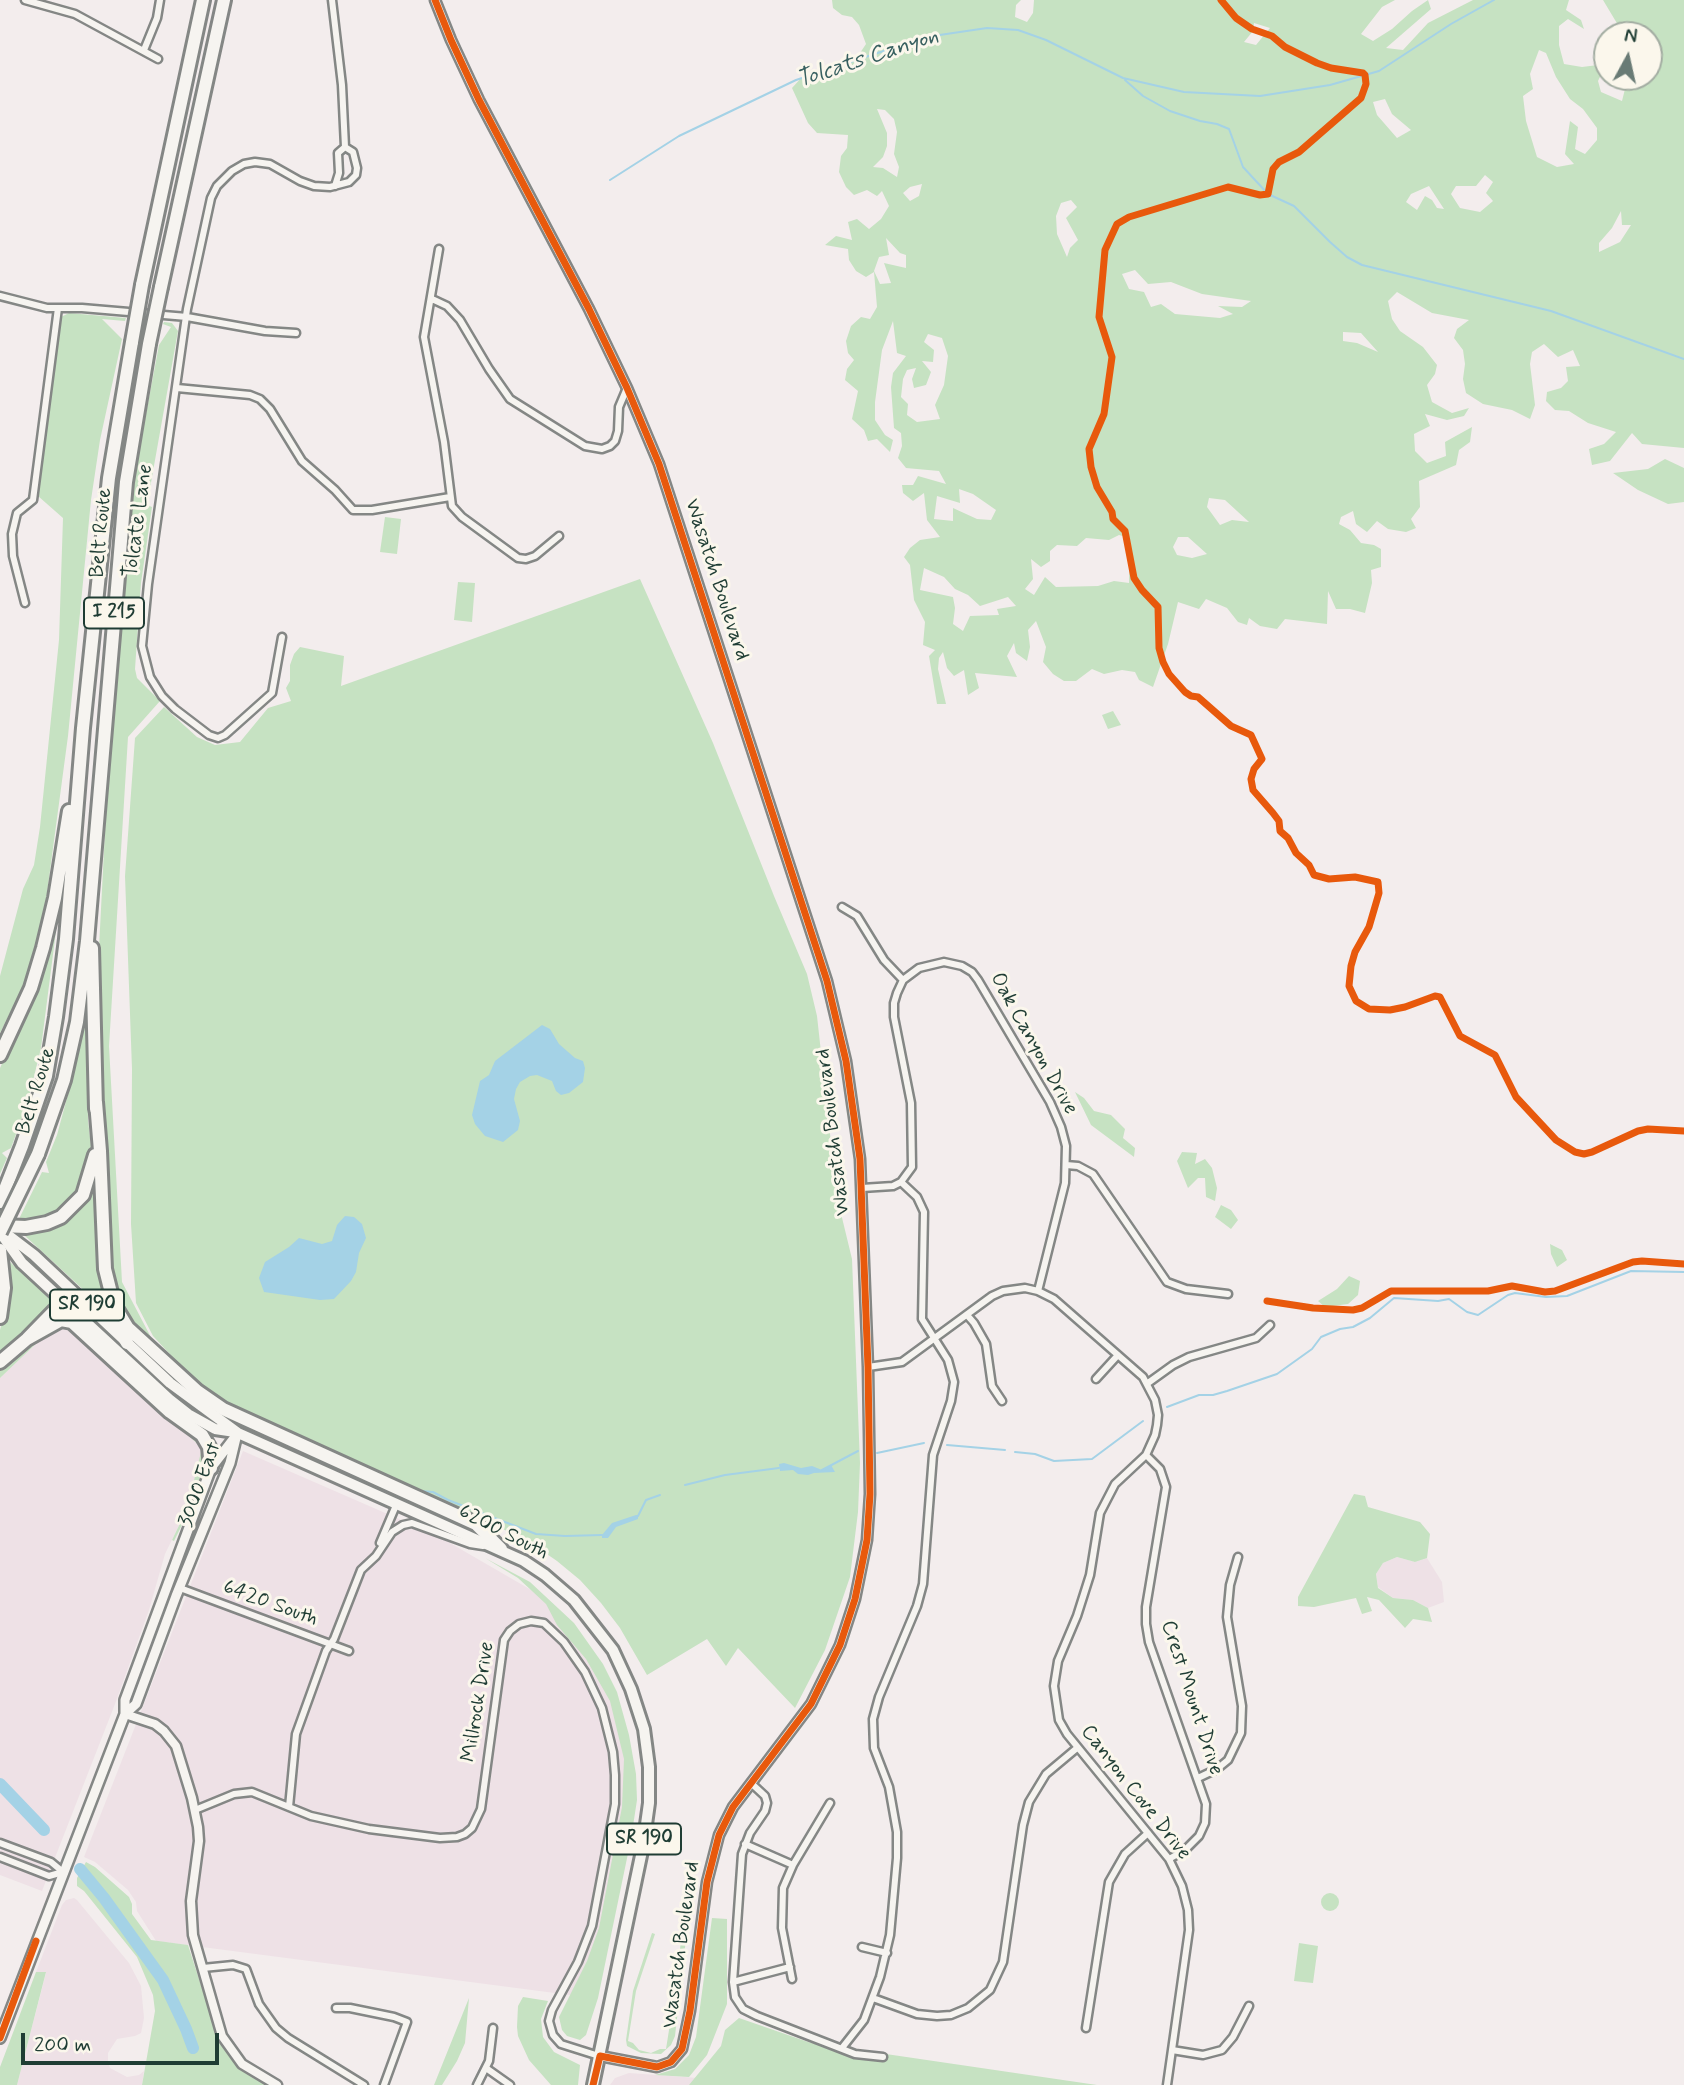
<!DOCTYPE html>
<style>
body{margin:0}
#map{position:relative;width:1684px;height:2085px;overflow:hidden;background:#f3eded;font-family:Mynerve,sans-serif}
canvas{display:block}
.north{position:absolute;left:1593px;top:21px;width:70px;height:70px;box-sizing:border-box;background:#fbf7ec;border:2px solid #a3ada2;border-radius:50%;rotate:8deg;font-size:19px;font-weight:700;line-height:28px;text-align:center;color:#1f3d34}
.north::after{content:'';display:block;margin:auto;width:24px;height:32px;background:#697b75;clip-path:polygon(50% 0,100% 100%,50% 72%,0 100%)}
.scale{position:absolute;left:21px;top:2033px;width:198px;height:32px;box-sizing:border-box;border:4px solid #1f3d34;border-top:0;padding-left:9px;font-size:21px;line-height:24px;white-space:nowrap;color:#1f3d34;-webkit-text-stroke:5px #fbf7ec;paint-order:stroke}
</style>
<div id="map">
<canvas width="1684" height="2085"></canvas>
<div class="north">N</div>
<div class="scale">200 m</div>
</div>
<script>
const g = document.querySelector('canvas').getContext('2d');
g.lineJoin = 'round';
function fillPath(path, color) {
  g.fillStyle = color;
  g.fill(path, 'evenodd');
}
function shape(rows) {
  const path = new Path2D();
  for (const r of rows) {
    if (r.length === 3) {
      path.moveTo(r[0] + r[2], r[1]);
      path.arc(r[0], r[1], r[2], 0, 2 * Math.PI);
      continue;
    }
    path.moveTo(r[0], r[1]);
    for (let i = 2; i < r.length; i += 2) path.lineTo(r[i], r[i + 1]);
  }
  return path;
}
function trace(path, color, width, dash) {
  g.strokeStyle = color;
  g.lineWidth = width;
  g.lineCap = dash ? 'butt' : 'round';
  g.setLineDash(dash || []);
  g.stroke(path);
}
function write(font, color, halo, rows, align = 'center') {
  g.font = font + ' Mynerve,sans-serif';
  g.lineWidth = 6;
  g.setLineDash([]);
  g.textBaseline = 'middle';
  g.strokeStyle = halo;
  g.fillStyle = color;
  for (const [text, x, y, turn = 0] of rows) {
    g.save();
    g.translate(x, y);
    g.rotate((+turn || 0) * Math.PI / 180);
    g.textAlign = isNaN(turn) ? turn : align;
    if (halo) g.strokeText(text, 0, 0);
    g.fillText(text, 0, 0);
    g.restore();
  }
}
const built = shape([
 [67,1324,203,1448,187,1509,165,1554,149,1610,115,1704,42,1891,0,1875,0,1378,41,1339],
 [243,1451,438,1536,545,1598,612,1690,629,1778,593,1998,156,1941,137,1911,136,1902,128,1890,95,1862,84,1857],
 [1397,1557,1415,1562,1427,1558,1442,1582,1444,1602,1428,1608,1413,1600,1393,1598,1378,1587,1376,1574,1383,1563],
 [74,1898,77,1900,129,1963,141,1986,144,2018,141,2033,135,2036,117,2039,108,2053,108,2062,110,2068,127,2077,139,2075,144,2071,142,2085,17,2085,46,1973,36,1972,62,1905,66,1900],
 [629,2073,794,2085,610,2085,615,2078]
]);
const green = shape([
 [832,0,1021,0,1016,5,1015,17,1027,22,1033,13,1034,0,1395,0,1382,7,1361,34,1373,41,1392,29,1412,11,1428,0,1431,9,1386,48,1403,50,1428,23,1473,0,1569,0,1566,10,1581,20,1584,29,1568,19,1559,26,1559,45,1564,64,1582,67,1606,64,1598,81,1601,92,1622,101,1628,77,1649,77,1649,35,1624,35,1603,0,1684,0,1684,448,1642,444,1632,433,1610,461,1592,465,1589,449,1604,444,1616,432,1588,423,1569,411,1555,410,1546,401,1547,392,1561,388,1568,381,1566,367,1580,366,1573,350,1558,357,1544,344,1532,352,1530,364,1535,405,1530,419,1512,410,1483,404,1466,393,1463,379,1465,364,1463,350,1454,338,1457,329,1469,320,1432,313,1397,292,1388,301,1392,319,1400,331,1423,347,1437,365,1435,374,1427,385,1432,402,1452,413,1469,408,1464,416,1447,420,1425,414,1430,426,1414,434,1415,451,1427,463,1446,456,1445,442,1472,427,1470,442,1459,450,1456,465,1419,481,1420,507,1411,519,1416,528,1406,532,1388,529,1377,521,1367,532,1356,524,1353,511,1341,517,1339,524,1350,530,1361,543,1374,545,1381,549,1381,567,1371,570,1372,583,1365,613,1350,609,1336,609,1328,591,1327,624,1285,619,1277,629,1260,626,1249,618,1247,625,1238,622,1227,608,1206,599,1199,609,1178,602,1168,644,1153,687,1139,680,1135,672,1122,670,1104,674,1092,669,1076,681,1064,681,1053,674,1043,662,1046,647,1036,621,1028,630,1030,647,1027,661,1016,653,1014,643,1007,656,1017,677,975,673,979,688,968,695,964,670,954,676,947,668,943,652,939,658,938,669,946,704,937,704,929,656,935,650,923,645,925,622,914,600,910,565,904,557,910,548,920,540,940,537,927,520,924,493,913,501,903,493,902,485,913,485,918,476,946,484,939,471,906,468,898,458,902,446,901,433,894,428,891,387,893,373,906,356,897,353,893,321,882,350,875,402,875,420,885,435,893,440,890,452,877,439,868,441,864,430,852,419,858,391,845,380,847,369,854,360,848,353,846,341,851,326,861,317,870,319,877,307,874,272,866,277,856,271,849,260,848,249,825,245,836,236,852,240,848,222,857,219,869,229,881,219,889,206,882,191,877,196,867,190,854,195,846,187,839,172,841,156,847,148,848,135,817,133,808,123,792,88,803,76,856,59,866,44,859,25,852,17,842,15,833,8],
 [1254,23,1270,28,1256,45,1244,42,1253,31],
 [1539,50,1546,53,1556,77,1570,99,1583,109,1597,128,1597,140,1585,154,1575,149,1578,127,1570,121,1565,154,1574,164,1557,167,1537,157,1526,121,1523,96,1533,89,1530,74],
 [1385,99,1392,114,1411,130,1397,138,1377,115,1373,102],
 [877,109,885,110,894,119,897,132,894,154,899,167,897,177,883,168,873,167,883,157,887,146,887,133],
 [1485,175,1493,182,1486,193,1493,201,1480,212,1460,208,1451,194,1456,186,1476,186],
 [922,184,919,196,910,201,903,193,910,187],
 [1429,186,1444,209,1437,208,1432,200,1425,196,1417,210,1406,202,1411,194],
 [1071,200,1077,207,1066,218,1078,240,1070,248,1067,257,1057,234,1056,216,1061,203],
 [1621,211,1622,225,1631,225,1620,242,1599,252,1599,243,1612,228],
 [886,238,900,253,906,255,906,268,884,263,891,283,880,284,874,271,879,257,889,255],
 [1135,270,1148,284,1171,282,1202,294,1251,301,1242,307,1218,306,1233,314,1220,318,1175,314,1161,304,1151,307,1144,292,1129,289,1122,274],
 [1343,332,1361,333,1378,352,1357,343,1343,341],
 [928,334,942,338,948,356,944,385,935,405,940,419,917,422,907,415,908,404,901,397,903,379,907,370,916,368,912,379,914,388,926,385,931,372,922,361,933,362,934,350,924,342],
 [959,489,973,494,996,510,991,520,977,519,953,508,953,521,934,519,937,496,960,503],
 [1209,498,1225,500,1249,522,1232,520,1220,525,1207,507],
 [1119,535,1130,538,1129,583,1114,581,1098,586,1056,587,1045,577,1034,595,1025,589,1033,579,1031,559,1041,567,1050,561,1050,551,1057,545,1077,546,1086,538,1109,540],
 [1178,537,1188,537,1207,554,1192,558,1177,555,1173,547],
 [924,568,944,577,955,589,968,595,980,606,1008,597,1016,606,997,609,999,615,970,616,963,631,953,624,955,608,953,597,920,590],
 [69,313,126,318,125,321,102,319,122,339,100,440,91,500,68,736,43,923,23,987,0,1033,0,976,23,889,34,865,40,827,59,640,63,518,38,496,41,460,54,358,61,317],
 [164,322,172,323,178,331,147,505,152,507,141,583,135,669,137,678,160,701,128,737,109,1046,122,1282,155,1345,191,1377,153,1336,136,1303,131,1224,132,1069,125,876,135,738,164,707,197,737,215,745,240,742,268,708,291,701,286,688,290,681,290,665,294,654,300,647,344,656,341,686,640,579,713,743,774,896,807,974,817,1016,837,1197,852,1259,860,1463,858,1512,850,1577,825,1650,795,1708,738,1648,726,1666,707,1639,647,1675,620,1628,601,1603,580,1580,557,1561,525,1539,247,1415,230,1405,227,1406,196,1386,123,1314,112,1285,101,1048,99,948,108,772,132,488,159,345,171,327,163,324],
 [1665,459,1684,468,1684,502,1668,504,1638,490,1613,473,1648,469],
 [385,517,401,519,397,554,380,552],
 [458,582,475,583,472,622,454,620],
 [1113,711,1121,725,1108,729,1102,715],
 [52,929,56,931,41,1048,28,1101,11,1148,2,1153,7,1158,0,1174,0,1068,32,997],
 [83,1022,87,1022,88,1120,91,1146,88,1175,71,1203,47,1219,17,1223,42,1172,49,1173,46,1162,57,1135,71,1083],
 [1075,1092,1084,1098,1094,1111,1111,1115,1125,1129,1123,1138,1135,1148,1134,1157,1091,1125],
 [1182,1152,1197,1153,1195,1164,1205,1159,1212,1168,1217,1188,1215,1201,1206,1197,1205,1178,1198,1178,1188,1188,1177,1161],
 [93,1189,97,1191,102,1307,24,1235,86,1200],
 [1221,1205,1231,1210,1238,1220,1231,1229,1215,1217],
 [1550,1244,1562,1250,1567,1260,1557,1267,1551,1254],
 [9,1261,50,1299,52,1304,21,1337,0,1355,0,1330,6,1307],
 [1349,1276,1360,1281,1358,1295,1348,1304,1325,1307,1318,1301,1337,1289],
 [67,1323,202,1440,207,1454,191,1507,174,1541,172,1540,187,1509,202,1448,67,1325,41,1339,0,1378,0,1369,51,1328],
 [1354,1494,1365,1496,1368,1507,1420,1522,1430,1534,1427,1558,1415,1562,1397,1557,1383,1563,1376,1574,1378,1588,1393,1598,1413,1600,1428,1608,1432,1622,1413,1619,1405,1628,1379,1600,1367,1597,1372,1611,1362,1614,1356,1598,1314,1607,1298,1606,1298,1597],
 [485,1558,530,1582,574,1623,603,1664,617,1692,629,1735,636,1774,637,1800,631,1839,598,1998,586,2035,580,2040,567,2036,562,2030,559,2017,587,1961,599,1928,622,1807,624,1759,610,1701,586,1659,557,1625,546,1604,518,1578],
 [86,1862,95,1867,129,1897,132,1904,132,1914,151,1940,188,1945,220,2044,242,2069,267,2085,142,2085,155,2011,153,1995,137,1957,84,1891,77,1886,77,1878],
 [1330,1902,9],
 [712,1918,727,1919,727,2004,707,2055,689,2077,655,2075,675,2069,689,2055,696,2037],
 [682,1932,686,1933,686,1939,675,2036,671,2045,661,2054,641,2053,627,2046,626,2040,633,1991,652,1933,655,1934,636,1991,628,2041,633,2043,639,2050,651,2053,660,2049,666,2049,675,1992],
 [1299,1943,1318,1946,1313,1983,1294,1981],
 [36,1972,46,1972,17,2085,0,2085,0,2067],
 [523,1997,548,2001,541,2019,543,2037,554,2052,580,2065,578,2085,551,2085,529,2060,518,2036,517,2027,518,2006],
 [469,1998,465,2043,457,2061,442,2085,434,2085],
 [739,2018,811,2043,1097,2085,689,2085,721,2046,725,2030]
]);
const water = shape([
 [542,1025,550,1029,559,1044,575,1058,583,1061,585,1068,583,1082,569,1093,561,1095,556,1091,552,1081,537,1075,530,1076,520,1082,516,1089,514,1099,520,1121,518,1130,503,1142,485,1136,475,1124,472,1115,480,1081,489,1075,495,1061],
 [345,1216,354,1217,362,1224,366,1238,359,1253,356,1272,351,1281,334,1299,320,1300,264,1292,259,1278,265,1262,289,1247,299,1238,322,1244,332,1241,337,1225],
 [784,1463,801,1468,812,1466,822,1470,831,1465,835,1472,814,1473,808,1475,798,1474,793,1470,780,1471,779,1464],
 [636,1515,638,1515,638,1519,616,1527,608,1538,602,1538,602,1535,612,1523]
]);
const stream = shape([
 [1125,80,1143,96,1170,111,1200,121,1217,124,1229,129,1243,167,1268,194,1294,206,1330,242,1347,257,1362,265,1551,311,1684,359],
 [610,180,679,136,796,80,926,37,987,28,1018,30,1046,40,1123,78,1184,92,1260,96,1330,85,1379,71,1451,24,1494,0],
 [1167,1407,1199,1395,1213,1395,1227,1391,1277,1374,1312,1349,1321,1337,1340,1329,1353,1327,1370,1318,1394,1298,1438,1301,1449,1299,1467,1312,1478,1315,1508,1295,1515,1293,1546,1297,1567,1296,1631,1271,1684,1272],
 [947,1445,1005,1450],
 [1015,1452,1035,1454,1054,1461,1092,1459,1143,1421],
 [877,1453,924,1443],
 [822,1470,858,1451],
 [685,1485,725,1475,779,1468],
 [420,1491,433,1492,448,1500,536,1534,565,1536,602,1535],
 [638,1516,646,1500,660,1495]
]);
const river = shape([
 [0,1784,44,1830],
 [80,1869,104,1898,163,1980,186,2029,193,2048]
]);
const minor = shape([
 [25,0,75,14,158,59],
 [332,0,342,85,345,147],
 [144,50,157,18,160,0],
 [335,186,339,173,338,153,345,147],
 [439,249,424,337,444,442,452,506,462,517,518,558,526,559,535,556,559,536],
 [0,296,47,308,82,308,187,317,265,331,296,333],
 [432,299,447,306,460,320,489,369,510,399,585,446,602,449,610,446,615,441,618,431,619,407,627,388],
 [177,388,250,395,260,399,270,409,302,461,335,490,353,510,372,510,450,497],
 [25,603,13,556,12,534,17,513,33,500,58,308],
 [282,637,272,693,225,735,218,738,209,735,175,709,162,696,150,677,142,646,148,584,187,309,211,198,217,186,232,171,244,164,255,162,270,164,300,181,314,186,330,187,349,182,356,175,357,168,353,152,345,147],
 [842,907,857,916,884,960,903,980],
 [1066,1165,1078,1166,1093,1174,1167,1282,1186,1289,1228,1294],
 [862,1188,893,1186,901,1182,912,1167,911,1103,894,1017,894,1003,897,993,903,980,919,968,944,962,962,966,972,972,978,980,1050,1102,1061,1127,1066,1146,1065,1183,1038,1291],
 [967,1315,974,1323,986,1344,992,1386,1002,1401],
 [868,1367,902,1362,992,1296,1003,1291,1025,1288,1038,1291,1054,1299,1143,1377,1155,1400,1158,1415,1157,1425,1155,1435,1146,1455,1115,1484,1100,1513,1090,1575,1077,1616,1058,1661,1054,1686,1059,1720,1067,1734,1169,1859,1182,1886,1188,1910,1189,1930,1167,2085],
 [1096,1379,1118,1355],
 [1148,1383,1173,1365,1189,1357,1256,1338,1270,1325],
 [1146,1455,1160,1469,1166,1487,1146,1607,1146,1624,1149,1642,1206,1804,1205,1823,1199,1836,1185,1850,1169,1859],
 [380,1543,397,1503],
 [180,1588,349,1651],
 [1198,1778,1217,1769,1228,1760,1241,1733,1242,1706,1227,1617,1230,1585,1238,1557],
 [751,1783,765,1796,767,1803,765,1811,750,1833,742,1854,733,1982,735,1997,743,2009,757,2016,855,2054,883,2057],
 [289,1807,296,1734,326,1651,334,1639,361,1570,376,1556,392,1532,403,1525,412,1523,470,1544,483,1546],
 [195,1810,234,1794,252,1792,311,1816,369,1829,440,1838,457,1837,465,1834,472,1828,481,1809,504,1640,510,1631,519,1624,531,1621,544,1623,564,1642,585,1672,602,1708,613,1752,615,1775,615,1804,592,1926,578,1962,552,2010,549,2021,553,2035,561,2044,599,2056],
 [0,1843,51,1862,63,1872],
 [745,1844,793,1865],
 [0,1857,49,1876,63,1872],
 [862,1947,887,1953],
 [203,1968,233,1965,246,1969,259,2004,276,2028,288,2038,364,2085],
 [792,1979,782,1928,783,1888,793,1865,830,1803],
 [733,1982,790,1967],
 [873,1998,917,2014,937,2016,951,2015,968,2008,990,1990,1003,1962,1023,1825,1029,1802,1046,1774,1077,1748],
 [336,2008,350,2008,394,2017,407,2022,384,2085],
 [1086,2028,1109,1882,1125,1854,1148,1833],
 [842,2048,864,2020,880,1977,890,1935,897,1858,897,1832,889,1787,874,1748,873,1719,879,1697,917,1606,923,1584,933,1455,951,1401,954,1382,948,1360,922,1319,924,1212,917,1197,901,1182],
 [1172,2050,1203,2055,1222,2050,1233,2037,1249,2006],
 [486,2068,510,2085],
 [477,2085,489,2061,493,2028]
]);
const tertiary = shape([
 [435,0,451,40,479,100,589,309,627,388,659,464,827,981,846,1061,860,1159,868,1367,870,1494,867,1540,855,1599,840,1645,811,1704,733,1807,719,1835,707,1882,690,2011,682,2049,671,2062,657,2067,600,2056],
 [125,1714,155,1724,164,1731,176,1746,192,1798,198,1827,199,1841,191,1901,193,1935,222,2036,242,2064,277,2085]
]);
const secondary = shape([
 [125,1714,136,1704,176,1596,230,1463,236,1438],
 [0,2038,125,1714,125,1700,211,1468,238,1433]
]);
const primary = shape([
 [0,1229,34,1255,170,1383,238,1433,524,1561,545,1575,574,1600,613,1650,631,1689,644,1729,649,1767,649,1803,643,1846,593,2085],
 [2,1235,22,1263,169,1399,188,1414,215,1429,235,1432]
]);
const motorway = shape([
 [142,285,203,0],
 [161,287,224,0],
 [92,948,96,1109],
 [0,1055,31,988,43,948,55,898,69,811],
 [96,1102,100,1151,105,1269,114,1305,128,1328,197,1391,223,1409,476,1524,501,1549],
 [38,1154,64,1080,77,1022,87,941,126,482,149,344],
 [0,1202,22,1146,46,1076,56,1017,66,939,83,728,109,478,132,342],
 [0,1226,26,1227,47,1223,61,1217,83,1195,95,1155],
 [0,1250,4,1288,0,1317],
 [114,1320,127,1343],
 [27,1339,61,1320,72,1322,170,1412,202,1435,209,1447,211,1468],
 [0,1362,27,1339,63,1302]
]);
const motorwayBridge = shape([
 [132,342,142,285],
 [149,344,161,287],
 [0,1232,38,1154]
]);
const cycleway = shape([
 [435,0,451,40,479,100,589,309,627,388,659,464,827,981,846,1061,860,1159,868,1367,870,1494,867,1540,855,1599,840,1645,811,1704,733,1807,719,1835,707,1882,690,2011,682,2049,671,2062,657,2067,600,2056,593,2085],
 [1221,0,1236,18,1252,29,1272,36,1285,47,1317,63,1331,68,1363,73,1365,75,1366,84,1361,98,1299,152,1279,162,1273,169,1268,194,1260,195,1228,187,1129,217,1117,224,1105,250,1099,317,1112,357,1104,414,1089,449,1091,467,1097,487,1112,512,1113,519,1125,531,1134,578,1142,590,1158,607,1159,648,1163,662,1169,674,1185,692,1191,696,1198,697,1231,726,1251,735,1262,759,1254,769,1251,779,1253,790,1273,813,1279,821,1280,831,1288,838,1296,853,1309,865,1314,875,1329,879,1355,877,1378,882,1379,893,1369,927,1355,952,1351,966,1349,986,1356,1001,1369,1009,1390,1010,1405,1007,1435,996,1440,997,1460,1036,1495,1055,1516,1097,1556,1140,1575,1152,1584,1154,1592,1152,1638,1131,1648,1129,1684,1131],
 [1267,1301,1313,1308,1353,1310,1362,1308,1391,1291,1488,1291,1512,1286,1545,1292,1555,1291,1633,1262,1642,1261,1684,1264],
 [0,2038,36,1941]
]);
const shields = [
 [114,613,60],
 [87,1305,74],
 [644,1839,74]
];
const shieldNames = [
 ["I 215",114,613],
 ["SR 190",87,1305],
 ["SR 190",644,1839]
];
const streetNames = [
 ["Tolcate Lane",139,521,-82],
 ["Belt Route",102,533,-85],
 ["Wasatch Boulevard",716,580,72],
 ["Oak Canyon Drive",1033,1044,61],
 ["Belt Route",37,1091,-73],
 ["Wasatch Boulevard",834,1132,-97],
 ["3000 East",201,1485,-70],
 ["6200 South",503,1533,27],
 ["6420 South",270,1604,20],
 ["Crest Mount Drive",1191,1698,72],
 ["Millrock Drive",479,1702,-81],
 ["Canyon Cove Drive",1135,1793,52],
 ["Wasatch Boulevard",682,1945,-82]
];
const waterNames = [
 ["Tolcats Canyon",868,59,-18]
];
fillPath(built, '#eee1e6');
fillPath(green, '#c6e2c2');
fillPath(water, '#a4d2e6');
trace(stream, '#a4d2e6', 2);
trace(river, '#a4d2e6', 12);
trace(minor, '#848785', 11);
trace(tertiary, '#848785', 13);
trace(secondary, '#848785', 14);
trace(primary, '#848785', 16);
trace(motorway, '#848785', 18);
trace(minor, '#f6f4f0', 6);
trace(tertiary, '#f6f4f0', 8);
trace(secondary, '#f6f4f0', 9);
trace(primary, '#f6f4f0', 10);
trace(motorway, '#f6f4f0', 12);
trace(motorwayBridge, '#848785', 18, []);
trace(motorwayBridge, '#f6f4f0', 12);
trace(cycleway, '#e8590c', 7);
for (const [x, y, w] of shields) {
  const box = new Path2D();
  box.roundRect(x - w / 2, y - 15.5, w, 31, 5);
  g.fillStyle = '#fbf7ec';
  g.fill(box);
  trace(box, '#1f3d34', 2);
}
write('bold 19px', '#1f3d34', null, shieldNames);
write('21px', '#1f3d34', '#fbf7ec', streetNames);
write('italic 23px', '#386060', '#fbf7ec', waterNames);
</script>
